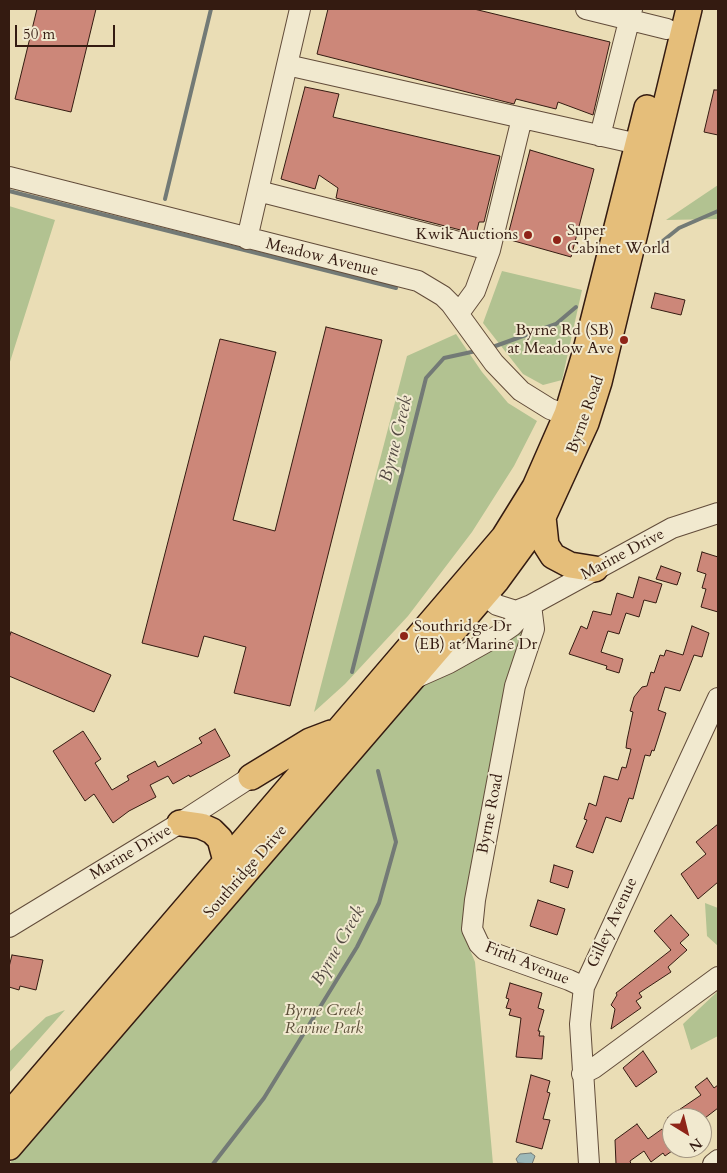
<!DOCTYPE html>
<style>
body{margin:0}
#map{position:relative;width:727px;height:1173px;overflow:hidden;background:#eaddb5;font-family:Cardo,serif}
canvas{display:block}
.frame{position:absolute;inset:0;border:10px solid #341b11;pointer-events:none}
.north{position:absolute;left:662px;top:1108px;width:50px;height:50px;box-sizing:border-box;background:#f1e9cf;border:1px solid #a59783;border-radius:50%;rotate:144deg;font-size:14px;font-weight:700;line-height:20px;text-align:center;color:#341b11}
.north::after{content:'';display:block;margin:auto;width:18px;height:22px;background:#8f2418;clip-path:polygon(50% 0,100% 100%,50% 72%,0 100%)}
.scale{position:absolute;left:15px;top:25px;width:100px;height:22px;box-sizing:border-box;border:2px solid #341b11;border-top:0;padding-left:6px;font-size:15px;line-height:18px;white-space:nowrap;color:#341b11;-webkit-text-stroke:4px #f1e9cf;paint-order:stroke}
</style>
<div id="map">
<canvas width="727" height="1173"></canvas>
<div class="frame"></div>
<div class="north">N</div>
<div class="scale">50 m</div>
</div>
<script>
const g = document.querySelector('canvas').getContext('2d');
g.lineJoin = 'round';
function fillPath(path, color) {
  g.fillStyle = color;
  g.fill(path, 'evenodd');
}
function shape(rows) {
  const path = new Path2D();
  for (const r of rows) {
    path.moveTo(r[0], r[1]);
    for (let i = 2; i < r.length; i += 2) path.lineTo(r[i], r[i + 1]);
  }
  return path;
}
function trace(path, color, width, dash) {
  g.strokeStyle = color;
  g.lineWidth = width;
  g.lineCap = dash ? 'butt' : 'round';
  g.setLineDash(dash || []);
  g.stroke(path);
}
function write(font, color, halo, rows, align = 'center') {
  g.font = font + ' Cardo,serif';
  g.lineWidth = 4;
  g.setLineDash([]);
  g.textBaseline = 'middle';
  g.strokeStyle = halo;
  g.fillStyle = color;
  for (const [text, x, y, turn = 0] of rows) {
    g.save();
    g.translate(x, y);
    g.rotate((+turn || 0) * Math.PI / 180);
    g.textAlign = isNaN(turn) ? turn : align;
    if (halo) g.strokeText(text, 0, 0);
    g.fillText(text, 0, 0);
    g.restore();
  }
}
const green = shape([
 [718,185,718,219,666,220],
 [9,206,55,220,9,365],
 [502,271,582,290,562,380,543,385,523,374,483,323],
 [456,334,482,372,508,403,537,421,514,466,472,532,408,616,345,684,314,712,407,356],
 [525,626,466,931,467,943,475,962,493,1164,9,1164,420,685],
 [705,903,718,908,718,946,707,936],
 [718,991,718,1036,691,1050,683,1024],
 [65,1010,9,1073,9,1052,46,1017]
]);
const water = shape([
 [531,1153,535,1156,532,1164,518,1163,516,1159,520,1154,531,1153]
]);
const stream = shape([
 [9,191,396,288],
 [165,199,211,9],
 [654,248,679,228,718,211],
 [490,348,556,324,576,307],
 [352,672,426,378,444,358,476,351],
 [213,1164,264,1098,357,947,379,903,396,842,378,771]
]);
const building = shape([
 [37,9,96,9,71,112,15,99,37,9],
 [328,9,474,9,610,42,593,115,558,102,556,109,516,99,514,104,317,54,328,9],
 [305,87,339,94,333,117,500,156,484,222,479,222,476,234,336,198,338,188,319,175,315,189,281,179,305,87],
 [714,90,718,90,718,135,704,132,714,90],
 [530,150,594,169,571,257,507,239,530,150],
 [655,293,685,300,681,315,651,308,655,293],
 [326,327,382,340,290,706,234,693,246,647,204,636,198,657,142,643,220,339,276,352,233,520,275,531,326,327],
 [702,552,718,557,718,612,701,607,706,589,702,588,706,574,697,571,702,552],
 [661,566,681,573,677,585,656,579,661,566],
 [639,577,662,584,656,603,644,600,639,617,626,613,619,634,608,631,601,652,623,659,619,673,606,669,607,666,569,654,581,626,587,629,593,611,611,615,617,593,633,598,639,577],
 [692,626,709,633,702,657,694,655,680,691,665,687,658,710,666,713,661,729,654,751,652,750,650,756,645,755,633,799,629,798,621,822,606,817,593,853,576,847,587,820,584,819,589,803,596,806,604,776,618,780,622,767,626,768,631,749,626,748,627,740,633,712,630,711,634,697,642,687,647,686,651,672,654,673,660,655,664,656,666,650,683,655,692,626],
 [11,632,111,675,94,712,9,676,9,638,11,632],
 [215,729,230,756,190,777,189,775,173,784,168,776,150,785,156,797,129,811,113,823,94,794,85,801,53,751,83,731,101,759,95,763,112,790,129,780,127,776,155,761,158,767,202,743,199,738,215,729],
 [718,824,718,882,698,899,681,874,706,854,696,842,718,824],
 [554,865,573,871,568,888,550,882,554,865],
 [538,900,565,909,557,935,530,926,538,900],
 [671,915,689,935,680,943,687,950,668,967,671,972,639,993,642,997,636,1001,641,1008,611,1029,615,1009,611,1005,617,995,616,993,671,950,654,931,671,915],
 [12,955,43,960,36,990,20,986,19,990,9,987,9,967,12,955],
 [510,983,542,993,538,1008,544,1010,538,1031,540,1031,539,1036,544,1036,542,1059,516,1057,521,1018,509,1015,511,1009,506,1008,509,999,506,998,510,983],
 [643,1051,657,1072,636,1087,623,1068,643,1051],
 [531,1075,550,1081,547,1092,550,1093,543,1119,550,1120,542,1149,516,1142,531,1075],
 [707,1078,714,1088,718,1085,718,1108,705,1118,667,1118,701,1095,695,1087,707,1078],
 [637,1124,648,1139,662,1129,665,1133,672,1128,672,1151,665,1156,663,1153,651,1162,644,1151,630,1161,631,1164,616,1164,615,1140,637,1124]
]);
const minor = shape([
 [586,9,667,29],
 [287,65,300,9],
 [600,136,632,9],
 [9,177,418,281,443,296,451,304,494,363,521,391,550,409,580,420],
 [258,191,490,250,475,291,459,313],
 [247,239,287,65,638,144],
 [490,250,522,118],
 [472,586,497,605,516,611,531,605,672,528,718,513],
 [531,605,534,629,515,686,475,900,472,929,479,944,485,950,569,980,584,987],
 [413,679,449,663,499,635,512,626,531,605],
 [9,927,180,823,251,777],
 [582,1074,594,1068,718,977],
 [589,1164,580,1024,584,987,718,698],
 [713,1164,718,1160]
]);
const major = shape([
 [543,517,546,545,553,556,570,565,595,569],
 [251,777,310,741,331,733],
 [180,823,201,826,212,831,220,839,226,861],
 [9,1115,504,537,535,487,567,414,585,354,647,108],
 [9,1147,497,580,543,517,586,423,599,382,689,9]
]);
const markers = [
 [528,235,5,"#8f2418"],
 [557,240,5,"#8f2418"],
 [624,340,5,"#8f2418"],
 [404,636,5,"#8f2418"]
];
const poiNames = [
 ["Super",567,231],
 ["Cabinet World",567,249],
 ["Kwik Auctions",518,235,"right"],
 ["Byrne Rd (SB)",614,331,"right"],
 ["at Meadow Ave",614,349,"right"],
 ["Southridge Dr",414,627],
 ["(EB) at Marine Dr",414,645]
];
const streetNames = [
 ["Meadow Avenue",322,258,14],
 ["Byrne Road",586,415,-70],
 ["Marine Drive",623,555,-28],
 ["Byrne Road",491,814,-79],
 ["Marine Drive",131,853,-31],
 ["Southridge Drive",246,872,-49],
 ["Gilley Avenue",613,923,-65],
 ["Firth Avenue",527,964,22]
];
const parkNames = [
 ["Byrne Creek",324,1011],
 ["Ravine Park",324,1029]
];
const waterNames = [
 ["Byrne Creek",397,439,-76],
 ["Byrne Creek",339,946,-60]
];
fillPath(green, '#b2c291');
fillPath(water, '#9db9b9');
trace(water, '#737a76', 1);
trace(stream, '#737a76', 4);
fillPath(building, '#cc8779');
trace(building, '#341b11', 1);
trace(minor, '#624c3a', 22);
trace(major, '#341b11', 28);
trace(minor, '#f1e9cf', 20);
trace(major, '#e5be7a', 25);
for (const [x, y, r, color] of markers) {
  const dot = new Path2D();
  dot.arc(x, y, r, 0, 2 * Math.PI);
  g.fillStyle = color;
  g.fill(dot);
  trace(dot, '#f1e9cf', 2);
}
write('16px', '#341b11', '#f1e9cf', poiNames, 'left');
write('16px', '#341b11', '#f1e9cf', streetNames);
write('italic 16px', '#5a4d37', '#f1e9cf', parkNames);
write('italic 18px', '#544a43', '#f1e9cf', waterNames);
</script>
